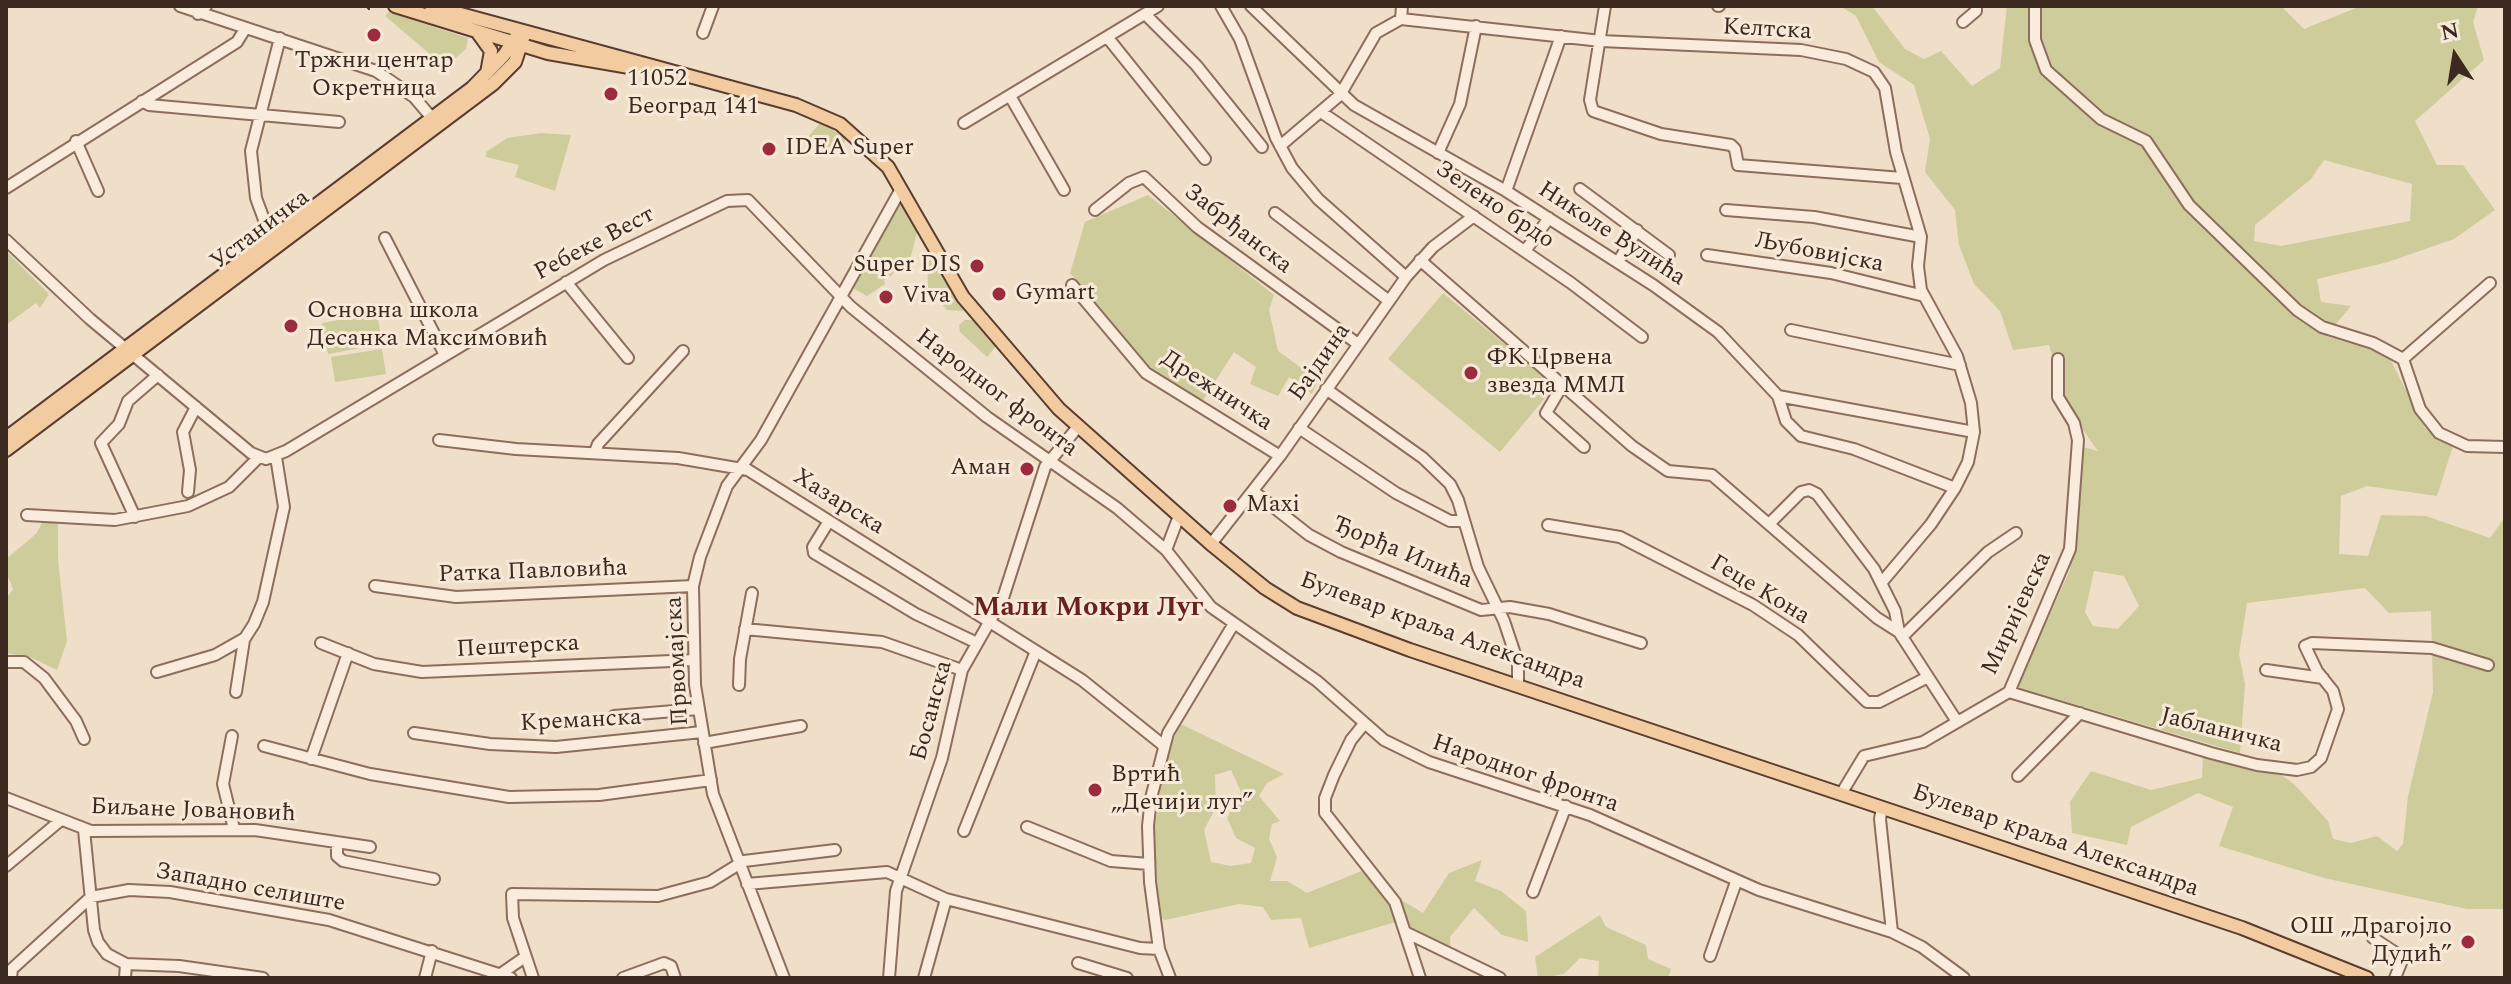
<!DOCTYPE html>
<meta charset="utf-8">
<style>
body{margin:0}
#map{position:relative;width:2511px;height:984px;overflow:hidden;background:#efdec8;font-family:Spectral,serif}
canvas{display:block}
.frame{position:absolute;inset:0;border:8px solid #3c2920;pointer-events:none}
.north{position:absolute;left:2415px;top:16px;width:80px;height:80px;-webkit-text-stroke:6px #f7e9d8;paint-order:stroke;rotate:348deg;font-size:22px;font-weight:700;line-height:32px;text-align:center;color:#3c2920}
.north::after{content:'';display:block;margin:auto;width:28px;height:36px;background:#3c2920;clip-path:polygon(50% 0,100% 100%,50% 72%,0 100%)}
</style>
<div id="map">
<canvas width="2511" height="984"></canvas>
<div class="frame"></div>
<div class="north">N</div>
</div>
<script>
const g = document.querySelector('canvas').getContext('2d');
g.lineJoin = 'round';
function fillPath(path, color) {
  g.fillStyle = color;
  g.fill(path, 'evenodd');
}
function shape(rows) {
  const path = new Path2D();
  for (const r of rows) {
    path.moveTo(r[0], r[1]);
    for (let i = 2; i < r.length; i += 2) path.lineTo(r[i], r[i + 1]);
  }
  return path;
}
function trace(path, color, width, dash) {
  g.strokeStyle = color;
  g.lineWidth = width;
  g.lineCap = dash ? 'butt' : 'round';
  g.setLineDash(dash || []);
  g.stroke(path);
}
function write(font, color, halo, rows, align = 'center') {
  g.font = font + ' Spectral,serif';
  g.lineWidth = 6;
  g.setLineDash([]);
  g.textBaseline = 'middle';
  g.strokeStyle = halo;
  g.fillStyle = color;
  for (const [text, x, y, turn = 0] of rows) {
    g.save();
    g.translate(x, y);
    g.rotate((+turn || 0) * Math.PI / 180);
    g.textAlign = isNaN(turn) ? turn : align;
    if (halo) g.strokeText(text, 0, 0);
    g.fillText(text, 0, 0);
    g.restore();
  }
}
const green = shape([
 [1840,6,1872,6,1905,49,1924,59,1941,51,1972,86,2000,68,2007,6,2281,6,2304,29,2361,6,2478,6,2473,22,2484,60,2415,121,2437,165,2463,165,2495,210,2454,239,2388,262,2317,279,2321,302,2351,306,2326,336,2388,355,2425,428,2453,446,2437,496,2367,486,2341,496,2339,554,2368,556,2381,515,2426,516,2490,538,2505,517,2505,909,2467,909,2324,878,2219,846,2233,807,2198,793,2131,827,2127,845,2072,833,2070,802,2091,771,2151,790,2202,778,2203,756,2281,775,2294,784,2328,821,2333,839,2351,843,2377,836,2397,851,2403,844,2408,796,2433,692,2431,611,2389,613,2365,588,2247,603,2239,654,2245,684,2240,753,2017,687,2070,570,2083,447,2098,451,2066,406,2049,345,2013,350,2000,311,1974,284,1959,245,1955,210,1925,172,1930,139,1914,85,1879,62,1856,16],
 [2324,160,2412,184,2410,221,2281,246,2254,241,2255,225,2311,179],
 [2094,571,2124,576,2139,606,2118,629,2093,626,2085,612],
 [388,12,468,38,466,49,452,61,437,60,385,16],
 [821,122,846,139,836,157,807,138],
 [541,133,571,135,555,191,515,177,519,165,486,157,486,152,507,138],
 [1148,195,1274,295,1269,310,1278,351,1318,380,1312,394,1289,377,1278,396,1250,384,1256,367,1234,352,1202,402,1146,367,1070,273,1085,222],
 [901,203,918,228,910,260,904,257,893,274,884,280,885,284,867,296,853,288,854,283,889,216],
 [6,251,49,294,40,308,36,303,6,325],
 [931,253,964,307,963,311,947,310,928,287,927,255],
 [1443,293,1555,386,1500,452,1388,359],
 [377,313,382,344,328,354,322,323],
 [965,320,973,320,996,346,987,357,960,332,959,325],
 [382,349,386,374,335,382,331,357],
 [45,516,58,518,58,559,67,641,57,670,30,657,6,653,6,599,13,589,6,572,6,559,37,533],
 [1179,723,1284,774,1267,783,1259,796,1280,821,1272,824,1269,839,1277,857,1270,881,1287,881,1307,893,1369,868,1388,892,1423,913,1449,873,1482,860,1475,881,1501,891,1526,911,1528,942,1502,935,1474,908,1450,937,1451,954,1407,933,1402,920,1309,948,1301,918,1271,920,1263,907,1239,904,1165,920,1159,916,1153,843,1161,780],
 [1231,770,1241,792,1227,818,1236,838,1255,848,1251,863,1231,866,1211,862,1204,830,1216,807,1215,775],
 [1600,915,1606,927,1646,945,1648,959,1671,969,1668,978,1598,978,1599,961,1580,958,1564,974,1538,978,1535,957]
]);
const minor = shape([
 [180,6,376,71,414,97,437,124],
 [1221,6,1240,39,1276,138,1292,168,1318,199,1406,277],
 [1251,6,1354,105,1506,191,1653,285,1718,332,1778,396,1974,432],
 [1605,6,1590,100,1593,111,1661,134,1731,145,1735,149,1738,165,1902,178],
 [1718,6,1719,6],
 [2035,6,2035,40,2046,70,2101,119,2146,141,2189,205,2297,310,2322,327,2373,343,2403,359],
 [198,14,206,6],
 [1145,14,1196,65,1262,147],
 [1401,19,1402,6],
 [1963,22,1976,11,1976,6],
 [703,33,713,6],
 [1108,38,1205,159],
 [1010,96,1064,190],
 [142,101,149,105,339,122],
 [1321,112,1571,283,1642,337],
 [964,123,1158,6],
 [76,141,98,191],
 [1280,146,1340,95,1376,33,1401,19,1601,41,1801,50,1846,59,1874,72,1885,88,1896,152,1921,237,1918,266,1921,290,1957,356,1971,403,1974,432,1968,462,1955,488,1931,524,1882,582],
 [1438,153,1460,104,1476,26],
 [6,188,237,42,245,29],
 [1580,189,1669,255],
 [1506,191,1561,36],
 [1095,210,1129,183,1144,177,1197,227,1358,344],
 [1726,210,1814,217,1921,237],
 [1275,213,1389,301],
 [266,225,256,198,251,151,280,38],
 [385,238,445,355],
 [6,240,90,319,251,453,266,459,286,451,604,260,727,201,748,200,851,307,987,417,1117,508,1166,550,1211,607,1317,681,1384,740,1429,762,1590,815,1759,890,1892,932,1922,947,1964,978],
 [1525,251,1549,218],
 [1707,255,1831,273,1924,296],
 [1420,260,1632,446,1668,471,1712,475,1877,618,1899,632],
 [1618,262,1637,230],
 [566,282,628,358],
 [1072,285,1146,373,1280,456],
 [1791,330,1960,365],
 [2403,359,2420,409,2439,433,2467,446,2505,447],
 [2403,359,2490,283],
 [1562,386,1546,413,1584,447],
 [1326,389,1423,458,1450,484,1458,500,1478,567,1504,621,1518,663,1518,685],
 [1778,396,1786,421,1801,436,1854,449,1955,488],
 [1299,428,1396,493,1450,521,1463,521],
 [439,440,516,449,678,458,748,470,1082,680,1163,745],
 [595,452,598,444,683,351],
 [1253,491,1309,535,1341,552,1481,610,1510,607,1549,614,1641,643],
 [188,492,190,470,183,432,196,407],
 [27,515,115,520,188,506,229,487,258,458],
 [135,517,101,443,119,424,128,401,158,375],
 [829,521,813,547,814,553,916,614,975,642],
 [1769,524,1801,492,1809,490,1817,494,1874,569,1895,611,1899,632,1956,720],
 [1548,525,1620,537,1753,605,1798,635,1867,702,1879,702,1928,677],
 [1211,544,1280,456,1406,277,1433,247,1474,216],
 [1166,550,1179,516],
 [375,586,456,597,693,586],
 [745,629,882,642,962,670],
 [1902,637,1988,552,2016,533],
 [321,643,374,664,422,672,694,660],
 [6,662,24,662,44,678,76,721,84,739],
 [2266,670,2323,678],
 [157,672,215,655,245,638,254,624,263,602,284,507,276,457],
 [739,685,740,659,752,593],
 [236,692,244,640],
 [2009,692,2211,753,2257,765,2297,770,2311,767,2321,758,2338,709,2333,691,2317,671,2305,646,2312,643,2432,648,2488,665],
 [614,716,698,709],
 [1364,724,1351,740,1334,775,1325,798,1325,813,1395,902,1420,978],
 [414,733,490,744,556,747,702,732],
 [232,736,223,784,234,829],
 [704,743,801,726],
 [264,746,370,774,509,797,599,795,711,780],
 [311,759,348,653],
 [2018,776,2080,713],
 [1841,794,1864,756,1923,742,2009,692,2070,549,2078,440,2074,423,2058,397,2058,359],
 [6,798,91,831,255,830,370,847],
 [1882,808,1880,819,1892,932],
 [1027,827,1111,861,1149,864],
 [84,830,94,930,98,942,107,954,126,964,179,966,263,978],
 [964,831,1036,651],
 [337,842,337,856,343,861,434,879],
 [6,866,61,820],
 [747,884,887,872,946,899,1140,948,1159,949],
 [1533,892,1566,806],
 [1407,933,1500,978],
 [2373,938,2399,955,2401,963,2395,978],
 [1710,956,1736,882],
 [1078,963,1127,978],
 [502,973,525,957],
 [11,978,12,969,91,897,129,890,170,892,329,920,511,978],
 [125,978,126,964],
 [425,978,432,951],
 [533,978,513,918,512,894,658,896,710,882,744,861,835,850],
 [623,978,664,963,671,966,675,978],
 [784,978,713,794,695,685,693,586,700,557,727,486,761,440,901,189],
 [889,978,896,891,942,758,962,670,1003,598,1045,467,1077,428],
 [924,978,946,899],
 [1170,978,1159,949,1150,882,1148,826,1151,798,1168,733,1233,625]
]);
const major = shape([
 [395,6,548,53,635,68],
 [431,6,796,105,840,124,888,167,963,297,1059,409,1211,544,1265,588,1297,608,1410,650,2242,928,2367,978],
 [478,33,491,51,487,73],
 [6,438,472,88,504,55,520,31],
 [6,450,493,84,515,62,525,32]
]);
const tram = shape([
 [366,6,369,9]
]);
const markers = [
 [374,35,8,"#9c2b3d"],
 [611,94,8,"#9c2b3d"],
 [769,149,8,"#9c2b3d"],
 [977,266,8,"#9c2b3d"],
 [999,294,8,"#9c2b3d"],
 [886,297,8,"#9c2b3d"],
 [291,326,8,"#9c2b3d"],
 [1471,373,8,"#9c2b3d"],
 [1027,469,8,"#9c2b3d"],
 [1230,506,8,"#9c2b3d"],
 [1095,790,8,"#9c2b3d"],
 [2468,942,8,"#9c2b3d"]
];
const streetNames = [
 ["Келтска",1767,31,3],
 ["Зелено брдо",1494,206,34],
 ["Забрђанска",1237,230,38],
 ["Устаничка",261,231,-37],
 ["Николе Вулића",1611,235,33],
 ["Ребеке Вест",595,245,-28],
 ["Љубовијска",1819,254,11],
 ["Бајдина",1321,363,-55],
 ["Дрежничка",1216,392,33],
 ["Народног фронта",996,394,37],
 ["Хазарска",838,503,32],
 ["Ђорђа Илића",1402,554,23],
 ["Ратка Павловића",533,573,-2],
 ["Геце Кона",1759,591,31],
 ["Миријевска",2018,614,-65],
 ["Булевар краља Александра",1442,632,20],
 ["Пештерска",518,648,-3],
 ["Првомајска",679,661,-93],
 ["Босанска",933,711,-75],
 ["Креманска",581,722,-3],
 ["Јабланичка",2221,732,14],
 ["Народног фронта",1525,775,19],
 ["Биљане Јовановић",193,812,2],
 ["Булевар краља Александра",2055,842,19],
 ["Западно селиште",250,889,10]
];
const poiNames = [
 ["Тржни центар",374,62,"center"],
 ["Окретница",374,90,"center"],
 ["11052",627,80],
 ["Београд 141",627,108],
 ["IDEA Super",785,149],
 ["Super DIS",961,266,"right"],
 ["Gymart",1015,294],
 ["Viva",902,297],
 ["Основна школа",307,312],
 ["Десанка Максимовић",307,340],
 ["ФК Црвена",1487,359],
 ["звезда ММЛ",1487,387],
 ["Аман",1011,469,"right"],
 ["Maxi",1246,506],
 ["Вртић",1111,776],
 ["„Дечији луг”",1111,804],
 ["ОШ „Драгојло",2452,928,"right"],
 ["Дудић”",2452,956,"right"]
];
const quarterNames = [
 ["Мали Мокри Луг",1088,610]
];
fillPath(green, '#cecc9b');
trace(minor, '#8c6e5c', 14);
trace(major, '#5a3d30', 16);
trace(minor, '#faecdc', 10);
trace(major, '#f2cca0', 12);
trace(tram, '#3c2920', 2);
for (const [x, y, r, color] of markers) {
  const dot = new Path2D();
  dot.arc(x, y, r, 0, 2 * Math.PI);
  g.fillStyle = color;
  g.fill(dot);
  trace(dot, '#f7e9d8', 3);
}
write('24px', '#3c2920', '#f7e9d8', streetNames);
write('24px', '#3c2920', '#f7e9d8', poiNames, 'left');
write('bold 28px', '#69231f', '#f7e9d8', quarterNames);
</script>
